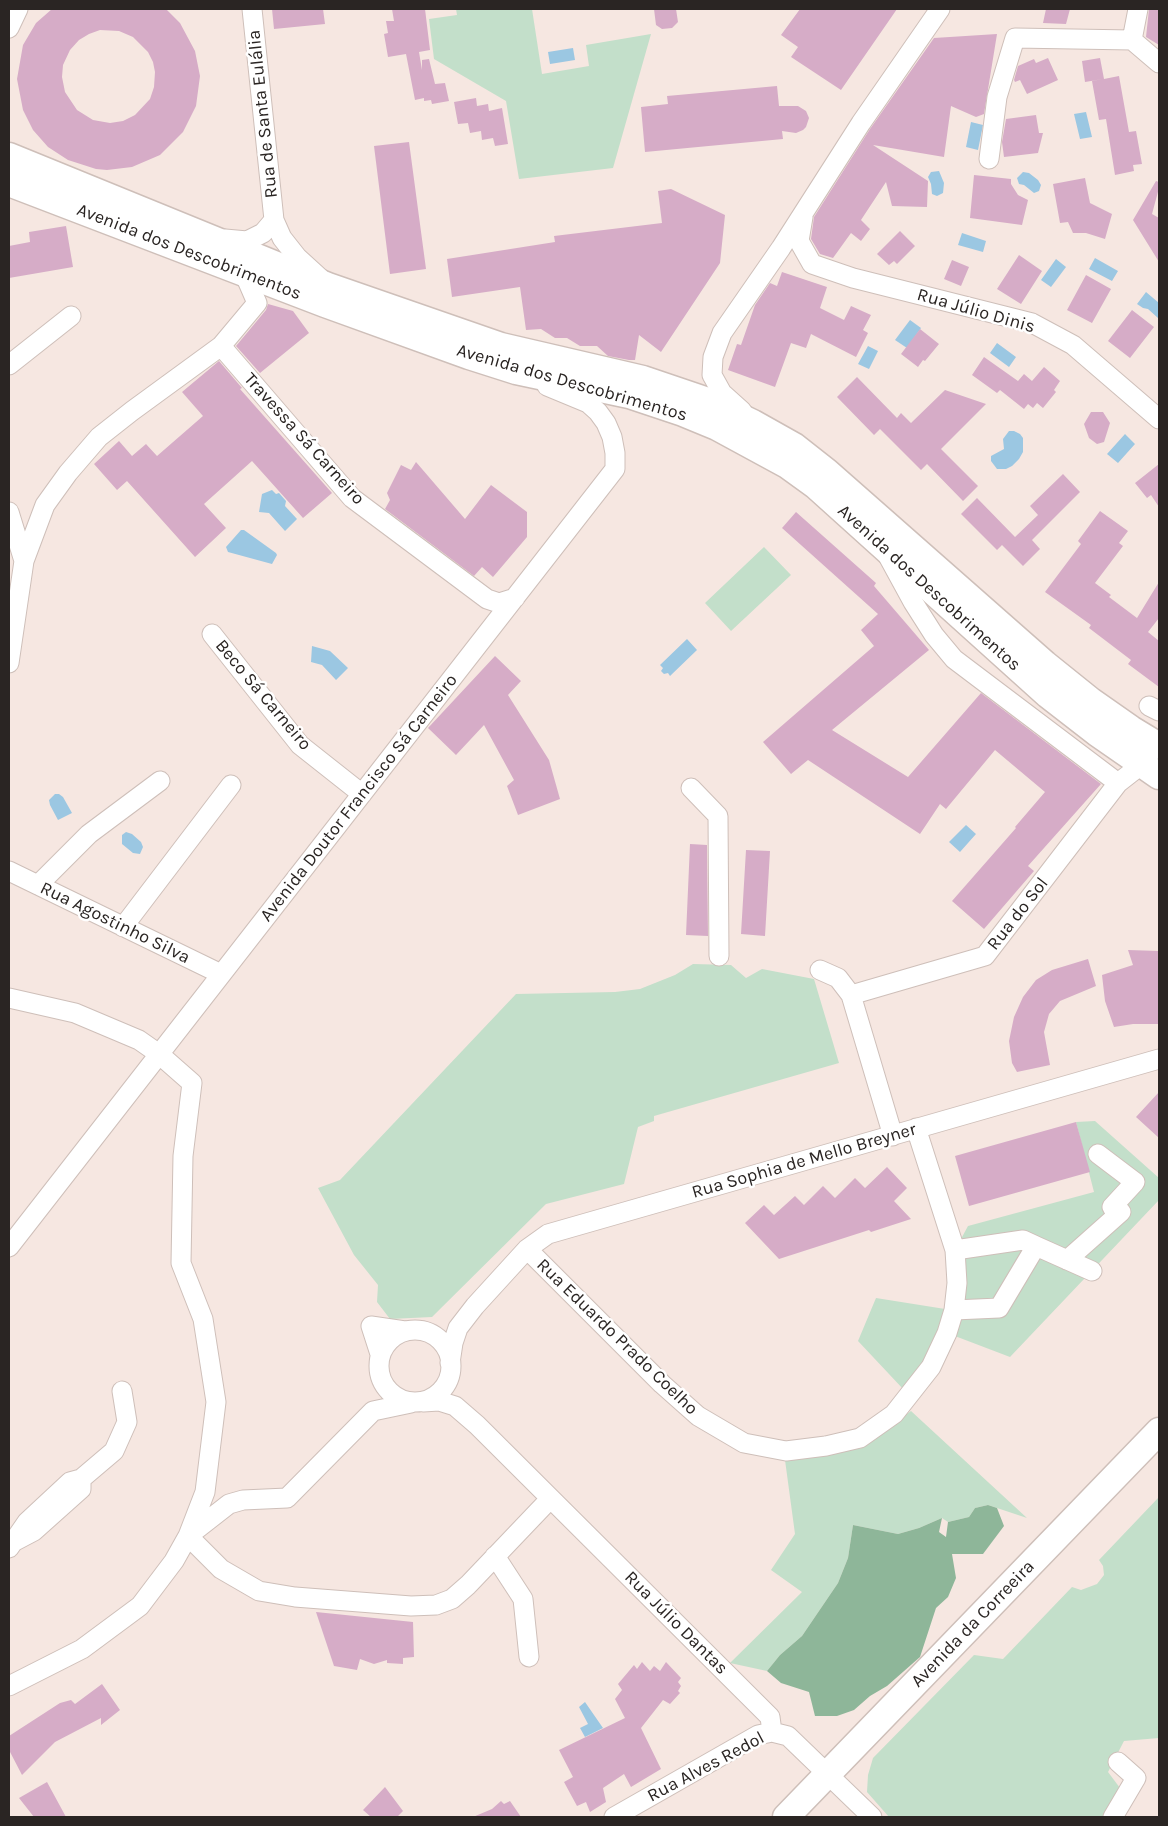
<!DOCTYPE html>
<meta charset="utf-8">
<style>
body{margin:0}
#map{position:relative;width:1168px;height:1826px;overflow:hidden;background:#f6e7e1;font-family:Karla,sans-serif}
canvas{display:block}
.frame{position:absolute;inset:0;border:10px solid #2a2523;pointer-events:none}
</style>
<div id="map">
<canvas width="1168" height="1826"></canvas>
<div class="frame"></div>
</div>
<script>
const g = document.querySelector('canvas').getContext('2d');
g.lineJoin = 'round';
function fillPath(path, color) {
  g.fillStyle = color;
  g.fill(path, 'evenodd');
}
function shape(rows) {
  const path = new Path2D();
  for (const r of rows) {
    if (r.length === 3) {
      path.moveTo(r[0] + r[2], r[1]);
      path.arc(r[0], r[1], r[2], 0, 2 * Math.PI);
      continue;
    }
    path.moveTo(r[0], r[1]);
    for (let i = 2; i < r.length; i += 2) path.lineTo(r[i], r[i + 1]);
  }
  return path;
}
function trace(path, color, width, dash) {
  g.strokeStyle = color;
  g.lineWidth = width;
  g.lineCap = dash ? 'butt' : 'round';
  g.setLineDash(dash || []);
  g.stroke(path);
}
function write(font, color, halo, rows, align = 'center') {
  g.font = font + ' Karla,sans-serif';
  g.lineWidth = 5;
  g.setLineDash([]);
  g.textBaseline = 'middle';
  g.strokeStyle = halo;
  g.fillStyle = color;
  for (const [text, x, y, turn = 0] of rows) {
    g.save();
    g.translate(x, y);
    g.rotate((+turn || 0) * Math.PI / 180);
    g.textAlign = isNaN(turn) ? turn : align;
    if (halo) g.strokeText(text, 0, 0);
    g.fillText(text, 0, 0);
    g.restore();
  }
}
const green = shape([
 [456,9,532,9,542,74,589,66,586,45,651,34,613,168,519,179,506,101,434,59,429,19,457,15],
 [764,547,791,575,731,631,705,603],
 [693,964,731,965,746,978,762,969,814,979,839,1063,654,1116,654,1121,638,1127,624,1184,546,1204,432,1317,390,1319,377,1302,378,1285,354,1255,318,1188,340,1180,516,994,615,992,640,989,675,975],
 [1095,1121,1159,1178,1159,1200,1010,1357,947,1333,955,1250,968,1226,1094,1192,1076,1122],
 [876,1298,945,1309,935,1339,922,1367,904,1390,858,1341],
 [911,1411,1027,1518,988,1505,975,1508,969,1517,948,1522,942,1518,919,1528,898,1534,853,1525,848,1558,838,1583,802,1636,780,1655,767,1671,730,1663,802,1592,771,1570,795,1534,785,1460,862,1448],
 [1159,1497,1159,1738,1124,1741,1108,1772,1120,1788,1102,1817,889,1817,867,1792,868,1775,873,1758,974,1655,1003,1659,1072,1587,1081,1590,1097,1584,1104,1575,1103,1566,1099,1560]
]);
const forest = shape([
 [988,1505,997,1508,1004,1526,983,1554,952,1554,956,1578,948,1597,936,1608,920,1657,887,1686,870,1696,854,1710,837,1716,815,1716,809,1692,781,1683,767,1671,780,1655,802,1636,838,1583,848,1558,853,1525,898,1534,919,1528,942,1518,939,1532,946,1537,948,1522,969,1517,975,1508]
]);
const water = shape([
 [573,48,575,60,550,64,548,52],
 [1086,112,1092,137,1080,139,1074,114],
 [971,122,983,125,978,150,966,147],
 [939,171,944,183,943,193,937,196,932,194,931,184,928,177,931,172],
 [1023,172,1029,173,1038,180,1041,185,1039,191,1034,193,1024,185,1019,184,1017,178],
 [962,233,986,241,983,252,958,245],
 [1095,258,1118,271,1112,281,1089,269],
 [1056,259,1066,267,1051,287,1041,280],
 [1146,292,1159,303,1158,318,1148,309,1143,308,1137,304],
 [910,320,921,328,907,348,895,340],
 [997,343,1016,357,1009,367,990,353],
 [868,346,878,351,869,369,858,364],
 [1009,431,1014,431,1020,434,1023,438,1023,452,1019,459,1012,466,1006,469,997,469,991,461,991,456,1004,449,1003,439],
 [1125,434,1135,444,1118,463,1107,454],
 [272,490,276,494,279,493,286,501,285,506,297,519,285,531,269,513,259,512,262,494],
 [241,530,244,530,276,553,277,555,272,564,228,552,226,547],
 [687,639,697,650,670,676,668,673,664,674,661,671,663,668,660,665],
 [312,646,330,651,348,668,336,680,322,665,311,662],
 [55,794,59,794,63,797,72,813,58,820,50,805,49,800],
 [966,825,976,834,960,852,949,842],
 [126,832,132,834,141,842,143,847,140,854,133,853,122,844,122,835],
 [585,1702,603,1728,585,1737,580,1728,588,1724,579,1707]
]);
const building = shape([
 [52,9,166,9,180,23,195,51,200,76,196,106,183,132,160,155,132,167,107,170,96,169,68,160,48,147,33,130,23,110,17,79,23,45,36,23],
 [100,30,119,31,133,37,148,52,153,62,155,72,154,87,150,99,135,115,123,121,110,123,93,120,77,110,65,92,62,77,63,65,70,50,79,40,89,34],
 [272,9,323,9,325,24,274,29],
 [392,9,425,9,430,50,419,52,422,70,422,60,429,59,435,84,445,83,449,101,432,104,431,100,424,101,424,98,415,100,406,54,388,57,384,34,388,33,386,21,394,21],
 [654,9,676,9,678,22,672,28,662,29,656,25],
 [800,9,897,9,841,90,791,57,798,47,781,35],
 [1046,9,1070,9,1066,24,1043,23],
 [1149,9,1159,9,1159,45,1146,37],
 [997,34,984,114,976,117,951,106,944,157,873,145,928,181,927,207,892,206,886,182,861,220,870,229,861,241,851,233,833,258,820,254,811,239,814,217,870,129,934,38],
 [1048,58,1058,80,1027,94,1020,80,1015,82,1014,80,1018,66,1034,59,1036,63],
 [1100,58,1104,79,1119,76,1129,132,1136,131,1142,164,1133,165,1134,171,1115,175,1106,119,1099,120,1092,81,1103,79,1085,82,1082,61],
 [777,86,779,106,798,106,806,111,809,118,806,127,803,130,796,133,782,131,783,139,645,152,641,107,668,104,667,96],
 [476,98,477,106,488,104,489,111,502,108,508,144,495,146,493,138,482,140,481,131,470,133,468,123,458,124,454,102],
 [1036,115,1039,133,1043,133,1038,153,1004,157,1002,142,1006,119],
 [409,142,426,269,390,274,374,146],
 [974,175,1011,179,1011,184,1018,195,1028,200,1022,225,970,218],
 [1085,178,1090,203,1112,214,1105,239,1086,233,1073,233,1068,222,1060,223,1053,184],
 [1156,181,1159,182,1159,188,1152,214,1159,218,1159,262,1133,220],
 [671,189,725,215,720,263,661,352,639,335,635,360,629,360,608,356,597,346,580,346,567,338,555,338,541,329,526,330,520,287,452,297,447,259,555,242,554,236,662,223,658,191],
 [66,226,73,267,9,278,9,246,30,242,29,232],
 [900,231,915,246,897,264,894,261,889,265,877,254],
 [1019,255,1042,271,1021,304,997,289],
 [952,260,969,267,961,286,944,279],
 [782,272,827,287,820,308,844,320,851,306,871,315,863,330,868,333,856,357,811,334,806,348,791,343,775,387,728,370,737,344,741,345,755,305,770,283,777,286],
 [1086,275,1111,289,1092,323,1067,310],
 [268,304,293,311,309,333,260,373,236,346,266,310],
 [1132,310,1154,327,1130,358,1108,341],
 [920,329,939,344,925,361,923,360,918,367,901,354],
 [984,357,1018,381,1024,374,1032,381,1044,367,1060,381,1054,390,1056,392,1043,408,1037,403,1033,408,1028,404,1024,409,1000,390,997,393,972,375],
 [219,361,242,388,240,389,332,493,303,518,252,461,204,504,226,528,195,557,127,481,117,490,94,464,119,441,132,456,146,444,157,456,203,416,182,392],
 [857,377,897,418,901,413,911,423,945,390,986,404,941,449,978,486,963,501,927,464,921,470,880,429,874,435,837,397],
 [1091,412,1103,412,1110,423,1104,442,1097,444,1089,438,1084,424],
 [416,462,465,519,491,485,527,512,527,537,493,577,482,567,474,576,385,509,390,500,387,493,401,465,411,470],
 [1159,464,1159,507,1151,495,1147,498,1135,483],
 [1063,474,1080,492,1032,540,1040,549,1023,566,1002,545,997,550,961,514,977,498,1015,537,1038,515,1030,506],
 [1100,511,1128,531,1119,543,1123,546,1095,583,1111,595,1109,597,1137,618,1159,582,1159,618,1148,632,1159,641,1159,687,1128,664,1131,660,1089,628,1091,625,1045,592,1081,544,1078,541],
 [796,512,876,583,874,586,929,650,832,730,908,777,981,693,1101,784,1028,866,1034,871,984,929,952,901,1016,828,1015,827,1045,792,995,750,946,809,940,804,920,834,808,760,791,774,763,742,874,646,861,630,878,614,782,528],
 [495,656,521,681,508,695,549,760,560,799,518,815,507,786,514,780,484,725,456,755,428,728],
 [690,844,707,845,708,936,686,935],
 [746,850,770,851,765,936,741,934],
 [1128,950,1159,951,1159,1024,1133,1024,1114,1027,1105,1001,1102,975,1133,965],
 [1088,959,1096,986,1060,1001,1049,1014,1044,1032,1050,1065,1017,1072,1012,1063,1009,1041,1014,1017,1023,997,1036,980,1052,970],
 [1159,1092,1159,1138,1136,1117],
 [1076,1122,1090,1172,969,1206,955,1156],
 [887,1167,907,1188,894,1201,911,1219,871,1232,869,1230,779,1259,745,1223,764,1205,774,1215,795,1196,804,1205,823,1186,835,1198,855,1178,865,1188],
 [316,1612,413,1622,414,1657,403,1658,403,1664,387,1663,387,1660,374,1664,360,1659,357,1670,334,1666],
 [642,1662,650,1671,654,1666,660,1671,666,1662,681,1678,678,1682,681,1686,678,1691,680,1693,670,1704,663,1700,641,1728,661,1769,631,1787,624,1774,603,1788,606,1802,590,1812,586,1802,577,1806,564,1782,573,1777,559,1750,625,1718,615,1699,622,1690,618,1684,634,1665,637,1669],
 [102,1684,120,1710,101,1725,101,1718,55,1742,22,1775,9,1750,9,1736,60,1703,71,1700,75,1704],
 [47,1782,66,1817,34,1817,19,1798],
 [385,1787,403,1811,397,1817,371,1817,363,1810],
 [501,1801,504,1804,510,1801,521,1817,473,1817,492,1809]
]);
const street = shape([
 [252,9,274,220,282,238,297,257,320,278],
 [1138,9,1132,40,1159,63],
 [9,28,18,9],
 [989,159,997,97,1015,38,1132,40],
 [803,217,799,241,812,264,853,278,1032,323,1073,345,1159,419],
 [225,239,247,241,263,233,274,220],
 [221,346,352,498,487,599,499,603,515,598],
 [9,365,71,316],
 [742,411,722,393,712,375,713,357,722,333,781,248,861,123,940,9],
 [9,512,24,561],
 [889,558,913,602,934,635,954,659,1118,783],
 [212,634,300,745,362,794],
 [9,663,24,561,45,505,68,473,99,437,132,411,221,346,257,303,244,273],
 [1149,706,1159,711],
 [691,788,718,816,719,956],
 [9,871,221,974],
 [38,885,89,834,160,781],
 [123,927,231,785],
 [820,970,838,978,851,995,893,1136],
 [851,995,985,956,1118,783,1141,765],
 [9,998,75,1013,139,1040,159,1054,192,1083,183,1156,181,1263,203,1319,216,1402,205,1492,188,1536,221,1569,259,1591,295,1597,411,1606,436,1605,452,1599,468,1585,550,1499],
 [9,1247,615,469,615,453,612,437,606,423,598,412,588,403,547,386],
 [527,1249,662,1384,698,1416,744,1443,786,1451,826,1446,860,1438,894,1414,931,1367,947,1333,954,1310,957,1283,955,1250,916,1128],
 [955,1250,1023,1240,1036,1246],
 [1067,1260,1121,1212,1112,1207,1135,1182,1098,1154],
 [954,1310,999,1308,1036,1246,1092,1271],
 [415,1366,36],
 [380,1354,371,1326,405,1331],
 [450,1363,453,1343,458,1328,475,1306,527,1249,548,1234,1159,1059],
 [423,1402,439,1401,455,1406,477,1425,770,1717,772,1732],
 [81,1479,114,1451,127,1422,122,1391],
 [9,1548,27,1522,70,1482,81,1479,81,1489,34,1531,15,1541],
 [495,1556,523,1599,529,1657],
 [9,1686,82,1649,140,1606,174,1561,188,1536,229,1504,243,1500,287,1498,373,1411,411,1403],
 [614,1817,758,1735,772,1732,788,1736,872,1817],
 [1113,1817,1136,1778,1118,1762]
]);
const secondary = shape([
 [9,156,328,286,501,346,643,379,705,400,753,423,794,446,827,472,1045,664,1091,701,1131,729,1159,746],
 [9,183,325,304,469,356,516,371,629,395,683,413,717,427,787,465,816,486,1048,695,1097,733,1159,776],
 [786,1817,1159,1431]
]);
const streetNames = [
 ["Rua de Santa Eulália",263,114,-96],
 ["Avenida dos Descobrimentos",189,252,21],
 ["Rua Júlio Dinis",976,311,16],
 ["Avenida dos Descobrimentos",572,383,16],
 ["Travessa Sá Carneiro",304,439,48],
 ["Avenida dos Descobrimentos",929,588,42],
 ["Beco Sá Carneiro",263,695,50],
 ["Avenida Doutor Francisco Sá Carneiro",359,798,-52],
 ["Rua do Sol",1018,914,-52],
 ["Rua Agostinho Silva",115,923,26],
 ["Rua Sophia de Mello Breyner",804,1161,-16],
 ["Rua Eduardo Prado Coelho",617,1337,44],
 ["Rua Júlio Dantas",676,1623,45],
 ["Avenida da Correeira",973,1624,-46],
 ["Rua Alves Redol",706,1767,-28]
];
fillPath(green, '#c3dfca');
fillPath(forest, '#8eb699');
fillPath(water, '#9bc7e2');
fillPath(building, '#d6acc7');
trace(street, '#cebfb9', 21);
trace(secondary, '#cebfb9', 29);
trace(street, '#fff', 19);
trace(secondary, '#fff', 26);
write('18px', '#2a2523', '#fff', streetNames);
</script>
